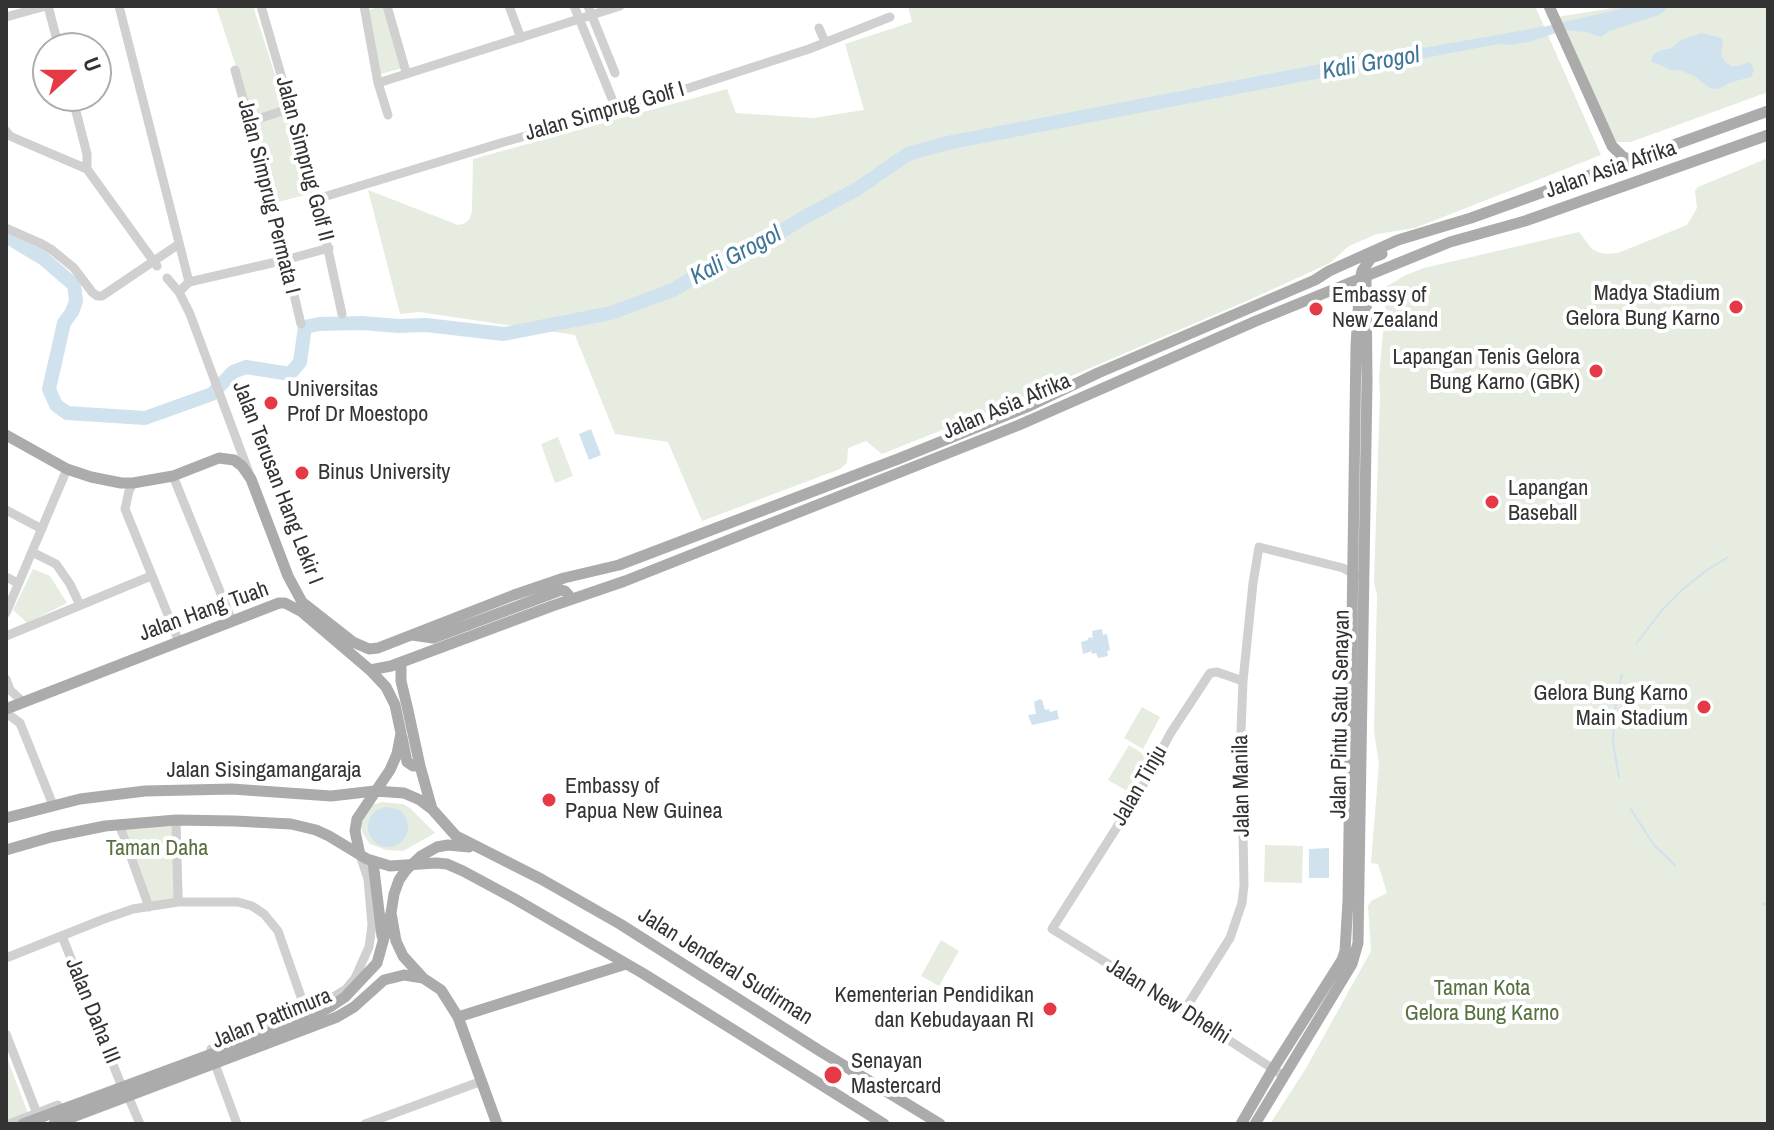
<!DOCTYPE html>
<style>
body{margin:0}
#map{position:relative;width:1774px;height:1130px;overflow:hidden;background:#fff;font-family:"Archivo Narrow",sans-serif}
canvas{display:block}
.frame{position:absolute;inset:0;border:8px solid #333;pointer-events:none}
.north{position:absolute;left:32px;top:32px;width:80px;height:80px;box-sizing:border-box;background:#fff;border:2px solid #adadad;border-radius:50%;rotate:69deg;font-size:22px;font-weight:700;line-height:32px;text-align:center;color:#333}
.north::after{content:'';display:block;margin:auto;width:28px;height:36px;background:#e63946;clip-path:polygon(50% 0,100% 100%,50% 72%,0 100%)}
</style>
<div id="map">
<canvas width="1774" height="1130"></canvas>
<div class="frame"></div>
<div class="north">U</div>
</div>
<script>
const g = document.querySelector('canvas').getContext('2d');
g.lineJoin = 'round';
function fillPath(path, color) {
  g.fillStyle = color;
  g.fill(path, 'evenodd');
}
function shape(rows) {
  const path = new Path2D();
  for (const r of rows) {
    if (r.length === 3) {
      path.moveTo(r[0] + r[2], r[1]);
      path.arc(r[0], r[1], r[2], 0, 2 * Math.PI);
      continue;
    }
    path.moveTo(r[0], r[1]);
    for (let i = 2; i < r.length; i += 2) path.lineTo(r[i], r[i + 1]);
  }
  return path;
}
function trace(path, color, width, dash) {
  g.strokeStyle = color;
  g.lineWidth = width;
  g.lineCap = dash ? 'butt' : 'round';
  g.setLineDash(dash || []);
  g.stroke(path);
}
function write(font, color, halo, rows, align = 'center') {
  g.font = font + ' "Archivo Narrow",sans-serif';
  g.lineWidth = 8;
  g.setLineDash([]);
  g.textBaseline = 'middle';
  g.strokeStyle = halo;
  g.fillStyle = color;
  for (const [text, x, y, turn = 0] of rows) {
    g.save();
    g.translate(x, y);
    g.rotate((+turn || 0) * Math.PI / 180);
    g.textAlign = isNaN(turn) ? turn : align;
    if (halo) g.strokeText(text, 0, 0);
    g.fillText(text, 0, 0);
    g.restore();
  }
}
const green = shape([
 [216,6,253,6,313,193,274,203,264,166,261,142],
 [382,6,386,6,403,68,380,74,365,11],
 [908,6,1535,6,1601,155,1415,228,1377,234,1349,246,1330,263,1249,300,992,410,882,454,866,441,848,448,847,463,840,469,702,521,668,442,615,434,575,335,419,312,400,314,368,190,458,225,463,224,469,220,472,211,473,159,727,89,736,113,813,118,864,110,845,44,912,22],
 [1625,6,1768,6,1768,92,1631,142,1613,142,1557,17],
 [1768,158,1768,1124,1270,1124,1305,1070,1371,951,1368,906,1371,901,1387,893,1378,864,1371,863,1379,763,1374,732,1377,595,1374,582,1380,395,1379,378,1387,286,1406,275,1424,268,1579,232,1592,249,1598,252,1606,254,1618,253,1687,225,1697,208,1695,191,1698,187],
 [558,437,573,476,555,483,541,444],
 [33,569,50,576,67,603,27,623,13,610],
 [1142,707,1160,717,1143,749,1124,738],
 [1129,745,1148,757,1127,791,1108,780],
 [382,802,403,804,410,808,435,833,403,851,386,850,370,844,363,834,361,826,363,817,372,805],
 [180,819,183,901,150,903,124,825],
 [1265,845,1303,846,1302,883,1264,882],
 [941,940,959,951,939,986,921,976],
 [6,1055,29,1116,6,1124]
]);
const water = shape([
 [1633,6,1668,6,1664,12,1656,16,1609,31,1601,37,1586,32,1565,30,1529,42,1511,45,1498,44,1341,74,1339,63,1547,26],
 [1701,33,1721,38,1723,41,1721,55,1725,62,1731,66,1739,66,1748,62,1752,65,1754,70,1751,77,1732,82,1718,89,1710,88,1694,76,1682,71,1671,70,1651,61,1653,55,1659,51,1672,48,1679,41],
 [591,429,601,455,589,460,579,434],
 [1102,629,1103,635,1107,634,1110,650,1107,651,1108,656,1098,658,1096,653,1092,654,1091,650,1090,652,1083,654,1081,642,1088,640,1088,638,1092,637,1093,640,1092,631],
 [1040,699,1042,700,1045,710,1049,709,1050,712,1057,710,1059,719,1032,725,1028,715,1036,714,1034,702],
 [388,827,20],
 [1329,848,1329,878,1309,878,1309,849]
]);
const stream = shape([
 [1636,644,1662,610,1682,590,1707,570,1728,557],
 [1619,777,1613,743,1614,722,1617,692,1622,675],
 [1630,808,1654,845,1675,865],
 [1764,904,1768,904]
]);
const river = shape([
 [6,236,44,259,74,285,76,301,72,312,64,323,49,389,56,405,67,413,145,418,212,394,233,372,246,367,290,374,300,362,305,327,319,324,362,323,398,326,426,325,504,334,611,313,673,290,701,273,757,247,803,218,857,189,908,154,947,143,1357,64]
]);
const minor = shape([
 [48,6,59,48],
 [119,6,189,282],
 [261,6,317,199,342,314],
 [364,6,378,83,388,115],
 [387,6,406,72],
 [509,6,521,38],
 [574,6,617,111],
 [588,6,615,73],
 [6,17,46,6],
 [819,28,825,42],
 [235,70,274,211,301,324],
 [378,83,620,6],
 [72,96,87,154,87,169],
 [249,122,291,108],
 [6,131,10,136,19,140,87,169],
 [87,169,157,266],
 [317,199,504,142,627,108,809,49,890,17],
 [6,228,40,243,52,250,74,268,92,292,97,296,102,296,179,244],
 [167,278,179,292,190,314,249,473],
 [179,292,189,282,285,260,329,248],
 [173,476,232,621],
 [133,483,129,491,125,509,179,642],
 [6,510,42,529],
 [32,552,56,564,70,584,80,605],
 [6,577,18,583],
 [6,613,67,469],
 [6,636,151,576],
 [6,679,10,690,23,702],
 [1243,681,1217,672,1210,673,1170,734,1140,791,1052,929,1184,1011,1284,1076],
 [6,713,20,723,53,805],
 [176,820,178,902],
 [119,824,149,907],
 [62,936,122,1087],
 [6,958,104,919,133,909,178,902,238,902,252,906,264,914,278,931,307,1014],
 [1184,1011,1230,938,1242,903,1244,885,1241,731,1243,681,1253,583,1259,547,1343,568,1358,576],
 [6,1034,38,1116],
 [211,1049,322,1004,346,989,355,978,369,947,372,925,368,879,360,855],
 [215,1064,237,1124],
 [128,1096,140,1124],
 [9,1124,58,1105],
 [365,1124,482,1081]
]);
const major = shape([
 [1549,6,1612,146,1623,157,1631,159],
 [6,435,67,469,91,477,121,483,133,483,173,476,219,458,234,460,242,466,251,479,288,576,302,602,353,642,369,649,378,648,514,595,564,578,619,565,898,459,1027,407,1098,373,1315,280,1329,271,1398,240,1471,218,1768,111],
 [412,635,433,638,561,590,565,591,572,599],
 [401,663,401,681,407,706,420,766,432,809],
 [370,670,391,666,552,606,625,581,903,471,1019,425,1256,321,1450,242,1525,221,1768,135],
 [6,709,279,603,285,603,302,612,370,670,386,687,395,705,401,733,397,754,390,770,357,819,355,831,360,855],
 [402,737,407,762,413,766,420,766],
 [6,818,80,799,145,791,232,789,331,796,375,791,404,793,420,800,432,809,456,836,541,879,620,924,820,1051,940,1124],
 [469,847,448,845,437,847,421,856,406,870,399,880,394,894,391,913,396,941,403,956,423,978,441,990,458,1017,497,1124],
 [6,850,51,837,105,826,176,820,235,821,291,824,316,830,329,836,367,859,390,866,436,863,447,864,463,871,515,899,644,974,884,1124],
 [373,862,382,936],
 [458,1017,626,964],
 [23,1124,309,1018,330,1007,345,997,377,963,391,913],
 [54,1124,337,1017,354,1007,384,980,404,975,423,978],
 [1241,1124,1273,1069,1342,960,1345,951,1348,901,1356,346,1360,279,1362,271,1371,258,1382,254],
 [1255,1124,1352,964,1358,943,1367,381,1366,276]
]);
const markers = [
 [1736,307,8,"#e63946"],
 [1316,309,8,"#e63946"],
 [1596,371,8,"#e63946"],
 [271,403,8,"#e63946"],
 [302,473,8,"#e63946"],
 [1492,502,8,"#e63946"],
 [1704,707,8,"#e63946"],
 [549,800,8,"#e63946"],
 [1050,1009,8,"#e63946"],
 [833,1075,10,"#e63946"]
];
const streetNames = [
 ["Jalan Simprug Golf I",605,112,-16],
 ["Jalan Simprug Golf II",304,159,75],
 ["Jalan Asia Afrika",1611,170,-19],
 ["Jalan Simprug Permata I",268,197,76],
 ["Jalan Asia Afrika",1007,407,-23],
 ["Jalan Terusan Hang Lekir I",277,483,69],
 ["Jalan Hang Tuah",204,612,-20],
 ["Jalan Pintu Satu Senayan",1341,714,-89],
 ["Jalan Sisingamangaraja",264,771],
 ["Jalan Tinju",1140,786,-60],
 ["Jalan Manila",1242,786,-91],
 ["Jalan Jenderal Sudirman",725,967,32],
 ["Jalan New Dhelhi",1168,1002,32],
 ["Jalan Daha III",92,1011,68],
 ["Jalan Pattimura",272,1019,-22]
];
const poiNames = [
 ["Madya Stadium",1720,294,"right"],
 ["Gelora Bung Karno",1720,319,"right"],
 ["Embassy of",1332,296],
 ["New Zealand",1332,321],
 ["Lapangan Tenis Gelora",1580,358,"right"],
 ["Bung Karno (GBK)",1580,383,"right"],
 ["Universitas",287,390],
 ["Prof Dr Moestopo",287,415],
 ["Binus University",318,473],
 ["Lapangan",1508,489],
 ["Baseball",1508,514],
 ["Gelora Bung Karno",1688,694,"right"],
 ["Main Stadium",1688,719,"right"],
 ["Embassy of",565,787],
 ["Papua New Guinea",565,812],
 ["Kementerian Pendidikan",1034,996,"right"],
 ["dan Kebudayaan RI",1034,1021,"right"],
 ["Senayan",851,1062],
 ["Mastercard",851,1087]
];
const parkNames = [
 ["Taman Daha",157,849],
 ["Taman Kota",1482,989],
 ["Gelora Bung Karno",1482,1014]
];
const waterNames = [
 ["Kali Grogol",1371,64,-10],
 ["Kali Grogol",736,256,-28]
];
fillPath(green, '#e6ecdf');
fillPath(water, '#cfe2ee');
trace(stream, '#cfe2ee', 2);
trace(river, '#cfe2ee', 14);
trace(minor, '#d0d0d0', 9);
trace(major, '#ababab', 11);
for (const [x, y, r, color] of markers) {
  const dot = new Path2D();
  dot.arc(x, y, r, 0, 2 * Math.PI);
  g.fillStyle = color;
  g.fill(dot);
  trace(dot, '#fff', 3);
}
write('22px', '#333', '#fff', streetNames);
write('22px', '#333', '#fff', poiNames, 'left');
write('22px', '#56703f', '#fff', parkNames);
write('italic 24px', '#3f7597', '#fff', waterNames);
</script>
